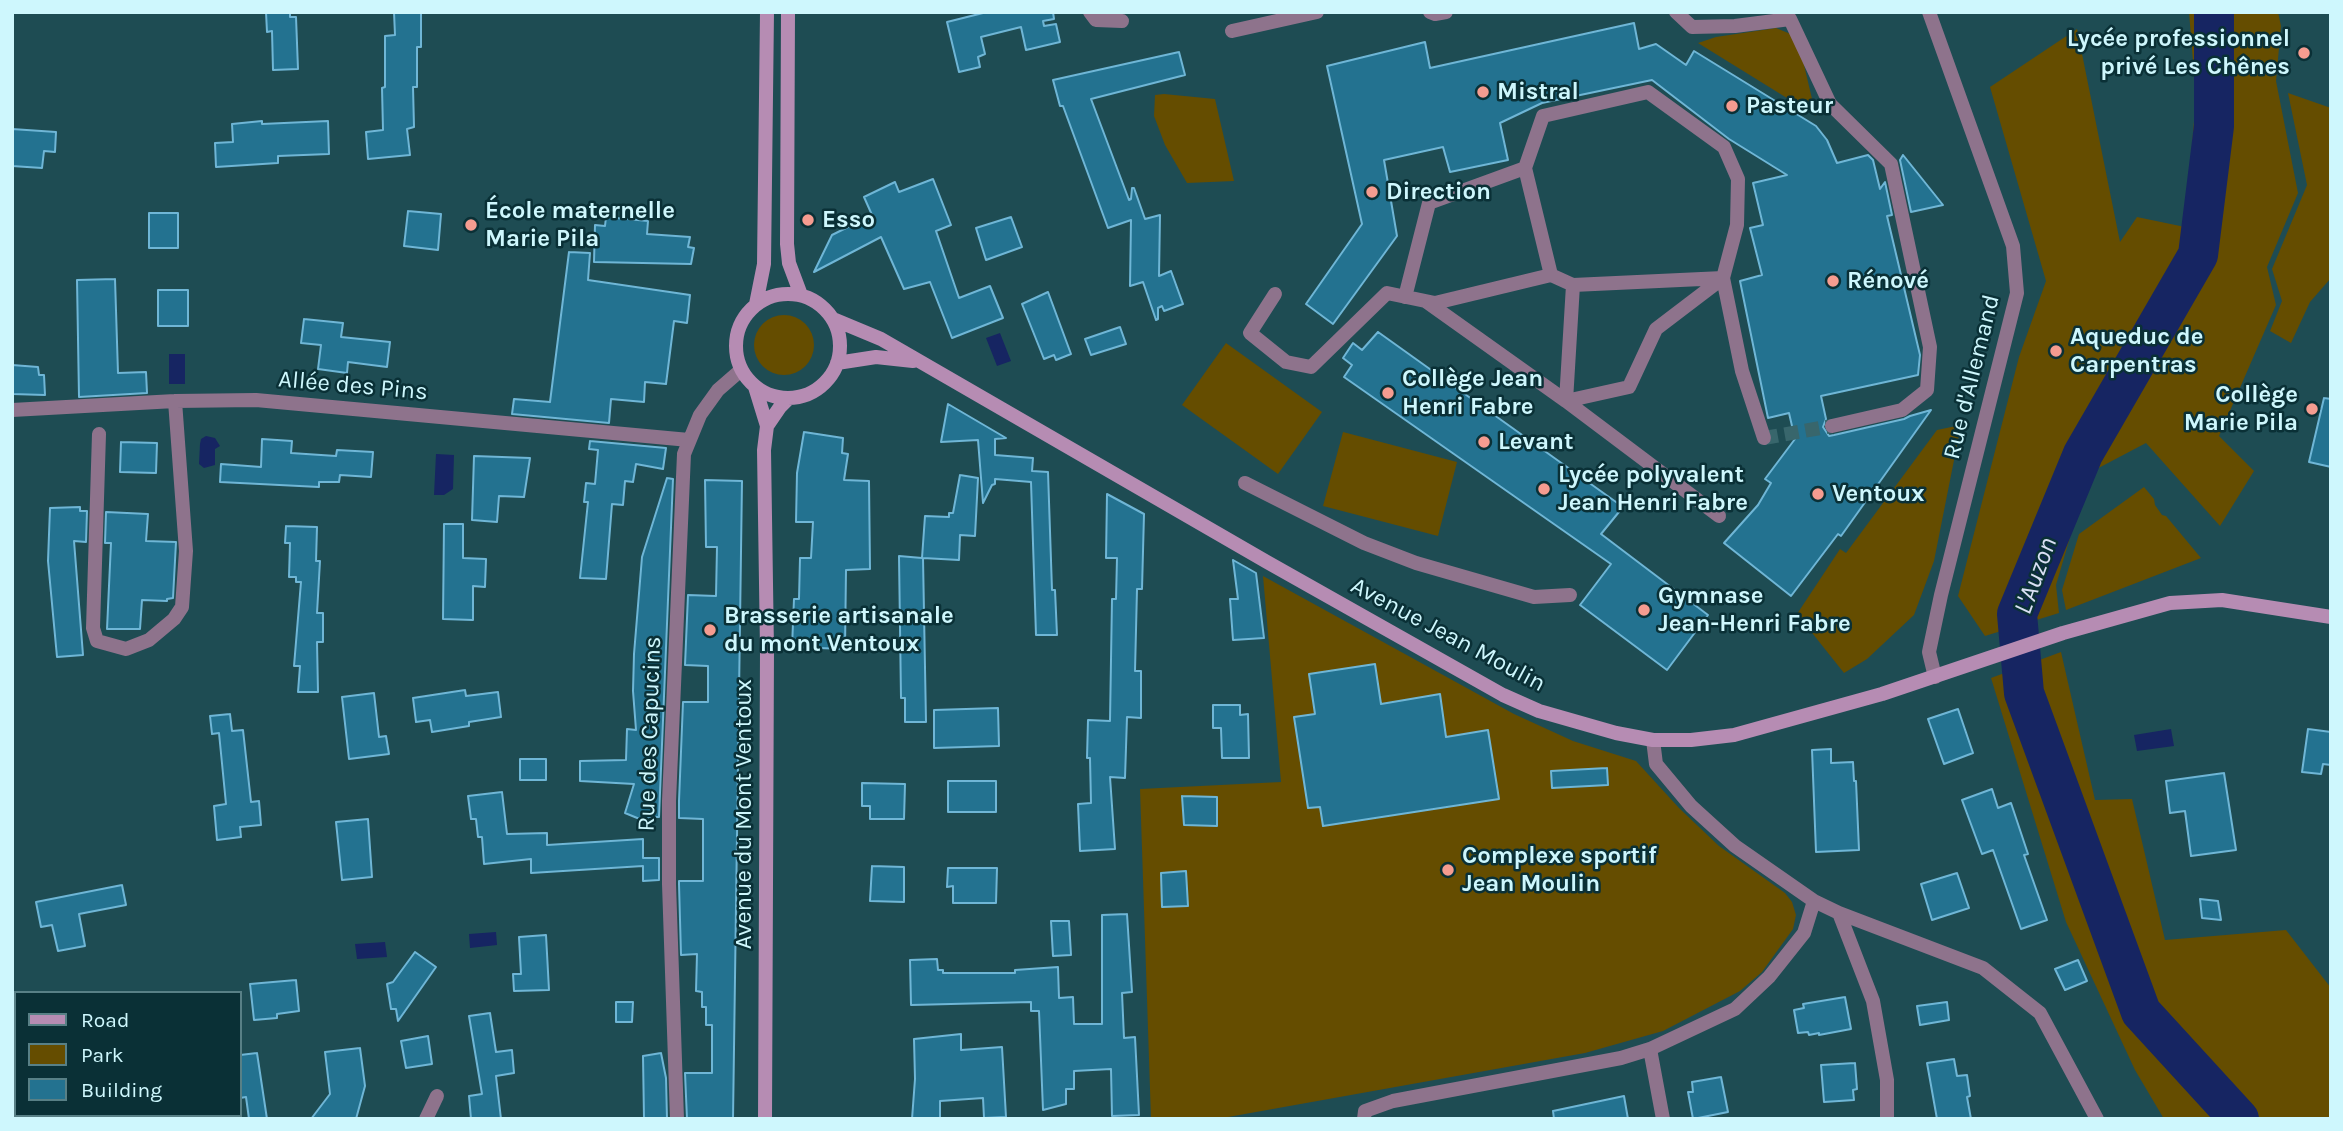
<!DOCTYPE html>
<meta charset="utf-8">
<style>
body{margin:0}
#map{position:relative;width:2343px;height:1131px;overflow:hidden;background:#1e4c53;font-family:Karla,sans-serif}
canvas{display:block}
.frame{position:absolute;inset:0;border:14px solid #cef7fd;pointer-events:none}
.legend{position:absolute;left:14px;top:991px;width:228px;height:126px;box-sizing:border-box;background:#0a3036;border:2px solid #588086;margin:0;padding:9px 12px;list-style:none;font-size:21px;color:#cef7fd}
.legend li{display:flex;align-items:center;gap:14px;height:35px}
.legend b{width:35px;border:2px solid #588086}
</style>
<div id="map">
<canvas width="2343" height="1131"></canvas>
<div class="frame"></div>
<ul class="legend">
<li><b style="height:9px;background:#b68cb3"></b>Road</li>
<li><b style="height:19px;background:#654d00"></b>Park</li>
<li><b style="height:19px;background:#237290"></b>Building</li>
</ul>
</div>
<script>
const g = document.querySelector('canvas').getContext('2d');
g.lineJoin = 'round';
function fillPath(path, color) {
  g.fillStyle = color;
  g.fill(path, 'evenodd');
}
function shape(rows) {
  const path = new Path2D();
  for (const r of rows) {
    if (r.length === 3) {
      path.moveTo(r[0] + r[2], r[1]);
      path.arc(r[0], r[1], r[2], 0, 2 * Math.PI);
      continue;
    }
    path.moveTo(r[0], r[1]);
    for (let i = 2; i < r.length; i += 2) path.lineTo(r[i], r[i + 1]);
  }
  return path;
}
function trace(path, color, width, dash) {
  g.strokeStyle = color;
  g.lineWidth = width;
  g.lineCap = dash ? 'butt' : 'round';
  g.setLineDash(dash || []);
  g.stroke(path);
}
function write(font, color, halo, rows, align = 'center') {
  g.font = font + ' Karla,sans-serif';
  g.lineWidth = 5;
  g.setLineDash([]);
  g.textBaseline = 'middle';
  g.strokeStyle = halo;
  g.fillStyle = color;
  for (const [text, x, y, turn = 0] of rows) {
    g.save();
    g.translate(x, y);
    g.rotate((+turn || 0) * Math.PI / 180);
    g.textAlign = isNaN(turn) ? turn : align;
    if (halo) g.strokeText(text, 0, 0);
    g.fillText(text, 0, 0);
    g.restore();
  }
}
const green = shape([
 [2189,12,2278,12,2281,26,2276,81,2298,193,2267,267,2276,305,2219,436,2254,471,2220,526,2146,443,2089,473,2056,585,2059,613,1985,636,1958,596,2019,357,2046,281,1990,87,2077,29,2120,242,2137,217,2185,227,2196,98],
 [1776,28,1793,35,1801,52,1816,116,1698,43,1716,37],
 [2288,93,2331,108,2331,278,2310,302,2291,343,2270,331,2282,301,2272,269,2307,185],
 [1164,94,1215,99,1234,181,1187,183,1165,145,1154,116,1155,95],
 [784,345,30],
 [1226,343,1322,412,1278,474,1182,405],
 [1961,425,1934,561,1914,615,1867,659,1844,673,1797,614,1840,549,1846,553,1937,430],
 [1343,432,1457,462,1438,536,1323,506],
 [2144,487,2154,499,2155,505,2162,515,2166,516,2201,558,2066,610,2062,590,2079,534],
 [1263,576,1514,714,1573,741,1636,761,1679,808,1719,846,1785,893,1792,902,1796,915,1793,929,1762,972,1740,991,1663,1031,1585,1053,1217,1119,1151,1119,1140,789,1281,782],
 [2061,652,2095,800,2132,799,2165,940,2286,930,2331,988,2331,1119,2164,1119,2135,1070,2066,922,1991,678]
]);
const water = shape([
 [1000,333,1011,361,997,366,986,338],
 [169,354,185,354,185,384,169,384],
 [206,436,215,438,220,446,215,449,215,465,204,468,199,464,200,444,201,439],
 [436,454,454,455,453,489,444,495,434,495],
 [2171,729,2174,746,2137,751,2134,735],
 [496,932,497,945,470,948,469,934],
 [385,942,387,957,357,959,355,944]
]);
const river = shape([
 [2214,12,2214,126,2198,255,2083,454,2017,614,2024,693,2141,1012,2239,1119]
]);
const building = shape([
 [266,12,290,12,290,17,296,17,298,69,273,70,272,31,267,32,266,12],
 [394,12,421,12,421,47,417,47,417,87,413,87,414,127,407,129,410,155,368,159,366,132,383,130,382,88,385,87,385,36,395,35,394,12],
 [987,12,1053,12,1054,19,1043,21,1044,26,1056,24,1060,42,1026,50,1021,27,981,37,985,54,978,57,980,67,959,72,947,22,987,12],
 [1634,23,1639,49,1656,44,1686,65,1694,51,1816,126,1827,140,1837,163,1868,155,1873,160,1880,189,1885,182,1892,215,1887,216,1920,355,1918,375,1821,396,1826,419,1823,427,1829,436,1834,435,1904,419,1910,416,1931,410,1841,536,1838,534,1791,596,1724,543,1758,505,1771,483,1765,479,1795,439,1789,413,1768,418,1740,281,1762,275,1750,228,1763,225,1753,183,1787,175,1729,139,1652,80,1542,103,1500,123,1508,160,1450,172,1443,147,1384,160,1397,236,1333,324,1306,304,1362,224,1327,66,1425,42,1430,68,1634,23],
 [1179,52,1185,75,1091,99,1129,200,1131,199,1132,188,1134,188,1145,219,1160,215,1159,276,1171,271,1183,304,1164,311,1162,306,1158,308,1158,319,1156,320,1143,282,1130,286,1131,220,1108,228,1063,106,1060,106,1053,80,1179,52],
 [262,121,262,124,328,121,329,154,278,156,278,163,216,167,215,143,233,142,232,124,262,121],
 [12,129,56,132,55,152,44,151,42,168,12,166,12,129],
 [1903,155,1943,205,1911,212,1900,160,1903,155],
 [933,179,951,225,936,231,959,298,990,286,1003,318,952,338,930,282,904,289,881,237,814,272,832,235,872,215,864,197,895,182,899,192,933,179],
 [408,211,441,214,438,250,404,246,408,211],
 [149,213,178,213,178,248,149,248,149,213],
 [606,217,648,221,647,234,690,237,688,247,694,248,691,264,594,262,595,225,605,226,606,217],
 [1011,217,1022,247,986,260,976,228,1011,217],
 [569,252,590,253,588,280,690,295,687,323,674,321,666,384,645,382,644,402,611,399,609,423,512,414,514,399,550,402,569,252],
 [115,279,118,373,146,372,147,393,79,397,77,280,115,279],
 [158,290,188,290,188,326,158,326,158,290],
 [1048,292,1071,354,1056,360,1054,355,1044,359,1022,304,1048,292],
 [304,319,343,323,341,337,390,342,387,367,348,362,347,373,318,369,321,345,301,343,304,319],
 [1120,327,1126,344,1091,355,1085,339,1120,327],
 [1378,332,1623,507,1601,534,1708,615,1667,670,1580,605,1611,564,1344,377,1352,365,1343,358,1353,343,1362,350,1378,332],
 [12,365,38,367,39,375,44,375,45,395,12,394,12,365],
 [2324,398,2331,399,2331,467,2309,462,2324,398],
 [948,404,1006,438,995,439,995,455,1033,458,1032,471,1048,472,1052,590,1055,590,1057,635,1036,635,1031,482,995,479,995,484,992,485,983,503,978,440,941,442,948,404],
 [804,432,843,438,842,453,848,454,844,480,869,481,870,569,846,570,845,649,792,647,794,599,799,599,800,558,811,558,813,522,796,522,797,473,804,432],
 [262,439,292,441,291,453,336,456,337,450,373,452,371,477,340,475,339,482,319,482,319,487,220,482,221,464,261,467,262,439],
 [590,441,666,448,663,469,636,464,633,482,625,481,623,505,612,504,606,579,580,578,588,502,584,502,586,483,595,484,598,450,589,449,590,441],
 [121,442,157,443,156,473,120,472,121,442],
 [474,456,530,458,524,497,499,496,497,522,472,520,474,456],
 [960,475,978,478,975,536,960,535,959,560,923,558,926,722,905,722,905,698,901,698,899,556,922,558,925,516,949,517,949,513,953,513,960,475],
 [667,478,673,479,659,817,648,817,647,822,625,813,634,784,580,781,580,761,626,760,627,729,636,730,633,691,634,654,642,557,667,478],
 [705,480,742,481,733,1119,687,1119,685,1073,712,1073,712,1025,706,1025,706,1007,702,1007,702,992,696,991,697,954,681,955,679,884,679,881,703,881,703,819,679,818,679,801,683,702,708,702,708,666,685,665,688,595,716,596,717,547,706,547,705,480],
 [1107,494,1144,514,1142,589,1137,589,1135,671,1141,671,1141,718,1127,717,1125,778,1110,777,1115,849,1080,851,1078,804,1091,803,1090,758,1087,758,1088,720,1110,721,1112,599,1116,599,1117,558,1106,558,1107,494],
 [80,507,80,511,87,511,86,542,74,541,83,655,57,657,48,561,50,508,80,507],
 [106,512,148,514,146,541,176,542,173,598,167,599,167,601,142,600,140,629,107,629,111,543,105,543,106,512],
 [444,524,463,524,463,558,486,559,485,587,473,586,473,620,443,619,444,524],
 [286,526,317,527,316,561,320,561,317,613,323,613,323,642,317,642,318,692,298,692,300,666,294,666,301,582,296,582,296,577,289,577,290,543,285,543,286,526],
 [1233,560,1256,573,1264,638,1233,640,1230,599,1238,599,1233,560],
 [1375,664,1381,704,1440,694,1446,737,1488,730,1499,799,1323,826,1320,807,1308,808,1294,717,1315,714,1309,674,1375,664],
 [465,690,466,696,498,692,501,717,469,722,469,726,432,732,430,720,416,722,413,698,465,690],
 [374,693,379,737,386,736,389,754,349,759,342,697,374,693],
 [1213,705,1240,705,1240,715,1248,714,1249,758,1222,758,1221,728,1213,728,1213,705],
 [998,708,999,746,934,748,934,710,998,708],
 [1958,709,1973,753,1944,764,1928,719,1958,709],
 [230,714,232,731,243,730,251,802,259,801,261,825,240,827,241,837,217,840,214,806,226,804,219,733,212,734,210,716,230,714],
 [2308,729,2331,732,2331,765,2323,764,2321,774,2302,772,2308,729],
 [1831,749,1831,763,1853,762,1854,781,1856,781,1859,850,1816,852,1812,750,1831,749],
 [520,759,546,759,546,780,520,780,520,759],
 [1607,768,1608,785,1552,788,1551,771,1607,768],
 [2224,773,2236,850,2191,856,2185,811,2170,813,2166,781,2224,773],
 [948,781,996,781,996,812,948,812,948,781],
 [862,783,905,784,904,819,870,819,870,806,862,806,862,783],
 [1992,789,1998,808,2011,803,2028,854,2024,855,2047,920,2021,929,1993,850,1982,854,1962,800,1992,789],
 [502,792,507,834,547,833,547,845,643,839,643,858,659,858,659,880,643,881,643,866,531,873,531,859,484,864,482,837,478,837,476,819,471,819,468,796,502,792],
 [1182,796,1217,797,1217,826,1184,825,1182,796],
 [368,819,372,877,342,880,336,822,368,819],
 [872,866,904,867,904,902,870,901,872,866],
 [948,868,997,868,996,903,953,903,953,886,947,887,948,868],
 [1186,871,1188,906,1162,907,1161,873,1186,871],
 [1957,873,1969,908,1932,920,1921,884,1957,873],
 [122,885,126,905,79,914,85,946,58,951,52,925,41,927,36,902,122,885],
 [2200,899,2218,901,2221,920,2202,918,2200,899],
 [1127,914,1132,992,1122,993,1124,1038,1135,1037,1139,1115,1112,1116,1111,1069,1074,1071,1074,1089,1066,1089,1066,1104,1043,1110,1039,1011,1031,1011,1031,1002,911,1005,910,960,937,959,938,970,943,970,943,973,1015,973,1015,970,1058,967,1059,998,1073,997,1074,1024,1102,1024,1102,915,1127,914],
 [1051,921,1069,921,1071,955,1053,956,1051,921],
 [546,935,549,990,514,991,513,974,521,974,519,937,546,935],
 [415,952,436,967,398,1021,396,1009,391,1009,387,984,393,982,415,952],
 [2078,960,2087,981,2065,990,2055,969,2078,960],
 [296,980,299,1011,277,1014,277,1018,254,1020,250,984,296,980],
 [1845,997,1851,1029,1819,1035,1819,1033,1809,1035,1808,1032,1798,1033,1794,1010,1804,1008,1803,1004,1845,997],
 [616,1002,633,1002,632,1022,616,1022,616,1002],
 [1947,1002,1949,1020,1920,1025,1917,1006,1947,1002],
 [490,1013,496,1052,512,1050,514,1073,496,1076,501,1119,471,1119,469,1096,482,1094,469,1016,490,1013],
 [961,1034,961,1050,1002,1047,1006,1117,984,1118,983,1098,940,1101,940,1119,912,1119,915,1079,914,1039,961,1034],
 [428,1036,432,1064,406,1068,401,1041,428,1036],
 [360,1048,365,1086,356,1119,311,1119,330,1094,325,1052,360,1048],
 [257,1053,267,1119,249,1119,246,1097,240,1098,240,1055,257,1053],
 [661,1053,666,1078,667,1119,644,1119,643,1056,661,1053],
 [1954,1059,1957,1076,1967,1075,1970,1096,1967,1097,1971,1119,1937,1119,1927,1063,1954,1059],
 [1855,1063,1857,1089,1853,1090,1854,1100,1824,1102,1821,1065,1855,1063],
 [1721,1077,1728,1112,1693,1119,1688,1092,1693,1092,1692,1082,1721,1077],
 [1624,1096,1628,1119,1554,1119,1553,1111,1624,1096]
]);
const streetTunnel = shape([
 [1764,438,1832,426]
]);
const street = shape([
 [1090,12,1096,20,1122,21],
 [1430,12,1435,14,1446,12],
 [1676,12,1692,27,1735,26,1790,19,1830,104,1891,164,1930,347,1927,390,1902,410,1832,426],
 [1929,12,2013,246,2017,293,1941,595,1929,652,1935,677],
 [1232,31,1317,12],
 [1551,275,1573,285,1723,278],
 [1573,285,1566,401,1719,516],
 [1275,294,1250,333,1286,362,1311,367,1387,293,1435,303,1551,275,1525,168,1543,116,1648,92,1724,147,1738,179,1737,225,1723,278,1742,371,1764,438],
 [1405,297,1429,203,1525,168],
 [1427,302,1566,401,1629,387,1656,329,1723,278],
 [12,410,175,401,256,400,689,440],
 [99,434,93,628,97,641,126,649,149,640,174,619,182,607,186,551,175,401],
 [1245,483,1364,543,1416,563,1534,597,1570,595],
 [1653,740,1656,764,1691,806,1735,846,1814,901,1839,913,1873,1001,1887,1080,1887,1119],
 [1839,913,1983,968,2040,1013,2097,1119],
 [1650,1049,1663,1119],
 [426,1119,437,1096],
 [677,1119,669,884,669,801,684,454,700,415,718,390,741,370],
 [1364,1119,1365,1111,1393,1101,1621,1058,1650,1049,1735,1009,1769,977,1804,933,1814,901]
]);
const secondary = shape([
 [788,12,787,244,789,263,801,295],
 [788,346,52],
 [756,304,764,264,767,12],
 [833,319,881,339,1267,562,1503,695,1539,711,1616,733,1653,740,1691,740,1734,735,1882,694,2063,633,2170,603,2222,600,2331,617],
 [837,363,876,357,913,361],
 [755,387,767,426,764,450,767,650,765,1119],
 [767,426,780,407,789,398]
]);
const markers = [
 [2304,53,7,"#f59c90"],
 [1483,92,7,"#f59c90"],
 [1732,106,7,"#f59c90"],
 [1372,192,7,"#f59c90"],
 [808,220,7,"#f59c90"],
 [471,225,7,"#f59c90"],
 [1833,281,7,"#f59c90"],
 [2056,351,7,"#f59c90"],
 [1388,393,7,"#f59c90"],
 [2312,409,7,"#f59c90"],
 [1484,442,7,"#f59c90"],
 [1544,489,7,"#f59c90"],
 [1818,494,7,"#f59c90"],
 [1644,610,7,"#f59c90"],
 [710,630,7,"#f59c90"],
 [1448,870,7,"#f59c90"]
];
const poiNames = [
 ["Lycée professionnel",2290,39,"right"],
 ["privé Les Chênes",2290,67,"right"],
 ["Mistral",1497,92],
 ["Pasteur",1746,106],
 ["Direction",1386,192],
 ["École maternelle",485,211],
 ["Marie Pila",485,239],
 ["Esso",822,220],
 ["Rénové",1847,281],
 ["Aqueduc de",2070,337],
 ["Carpentras",2070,365],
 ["Collège Jean",1402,379],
 ["Henri Fabre",1402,407],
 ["Collège",2298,395,"right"],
 ["Marie Pila",2298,423,"right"],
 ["Levant",1498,442],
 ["Lycée polyvalent",1558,475],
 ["Jean Henri Fabre",1558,503],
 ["Ventoux",1832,494],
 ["Gymnase",1658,596],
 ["Jean-Henri Fabre",1658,624],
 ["Brasserie artisanale",724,616],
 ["du mont Ventoux",724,644],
 ["Complexe sportif",1462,856],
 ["Jean Moulin",1462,884]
];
const streetNames = [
 ["Rue d'Allemand",1972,377,-76],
 ["Allée des Pins",353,386,5],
 ["Avenue Jean Moulin",1448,635,28],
 ["Rue des Capucins",650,734,-88],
 ["Avenue du Mont Ventoux",744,814,-90]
];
const waterNames = [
 ["L'Auzon",2036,576,-70]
];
fillPath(green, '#654d00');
fillPath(water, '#162562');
trace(river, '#162562', 40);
fillPath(building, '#237290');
trace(building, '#6fb6d6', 2);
trace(streetTunnel, '#38666c', 14, [14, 7]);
trace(street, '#8e738c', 14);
trace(secondary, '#b68cb3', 14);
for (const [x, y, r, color] of markers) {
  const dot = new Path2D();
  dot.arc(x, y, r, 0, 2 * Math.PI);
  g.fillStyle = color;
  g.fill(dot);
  trace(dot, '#0a3036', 2.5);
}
write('bold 24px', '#cef7fd', '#0a3036', poiNames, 'left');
write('24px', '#cef7fd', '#0a3036', streetNames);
write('italic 26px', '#d9e0f4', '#0a3036', waterNames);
</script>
